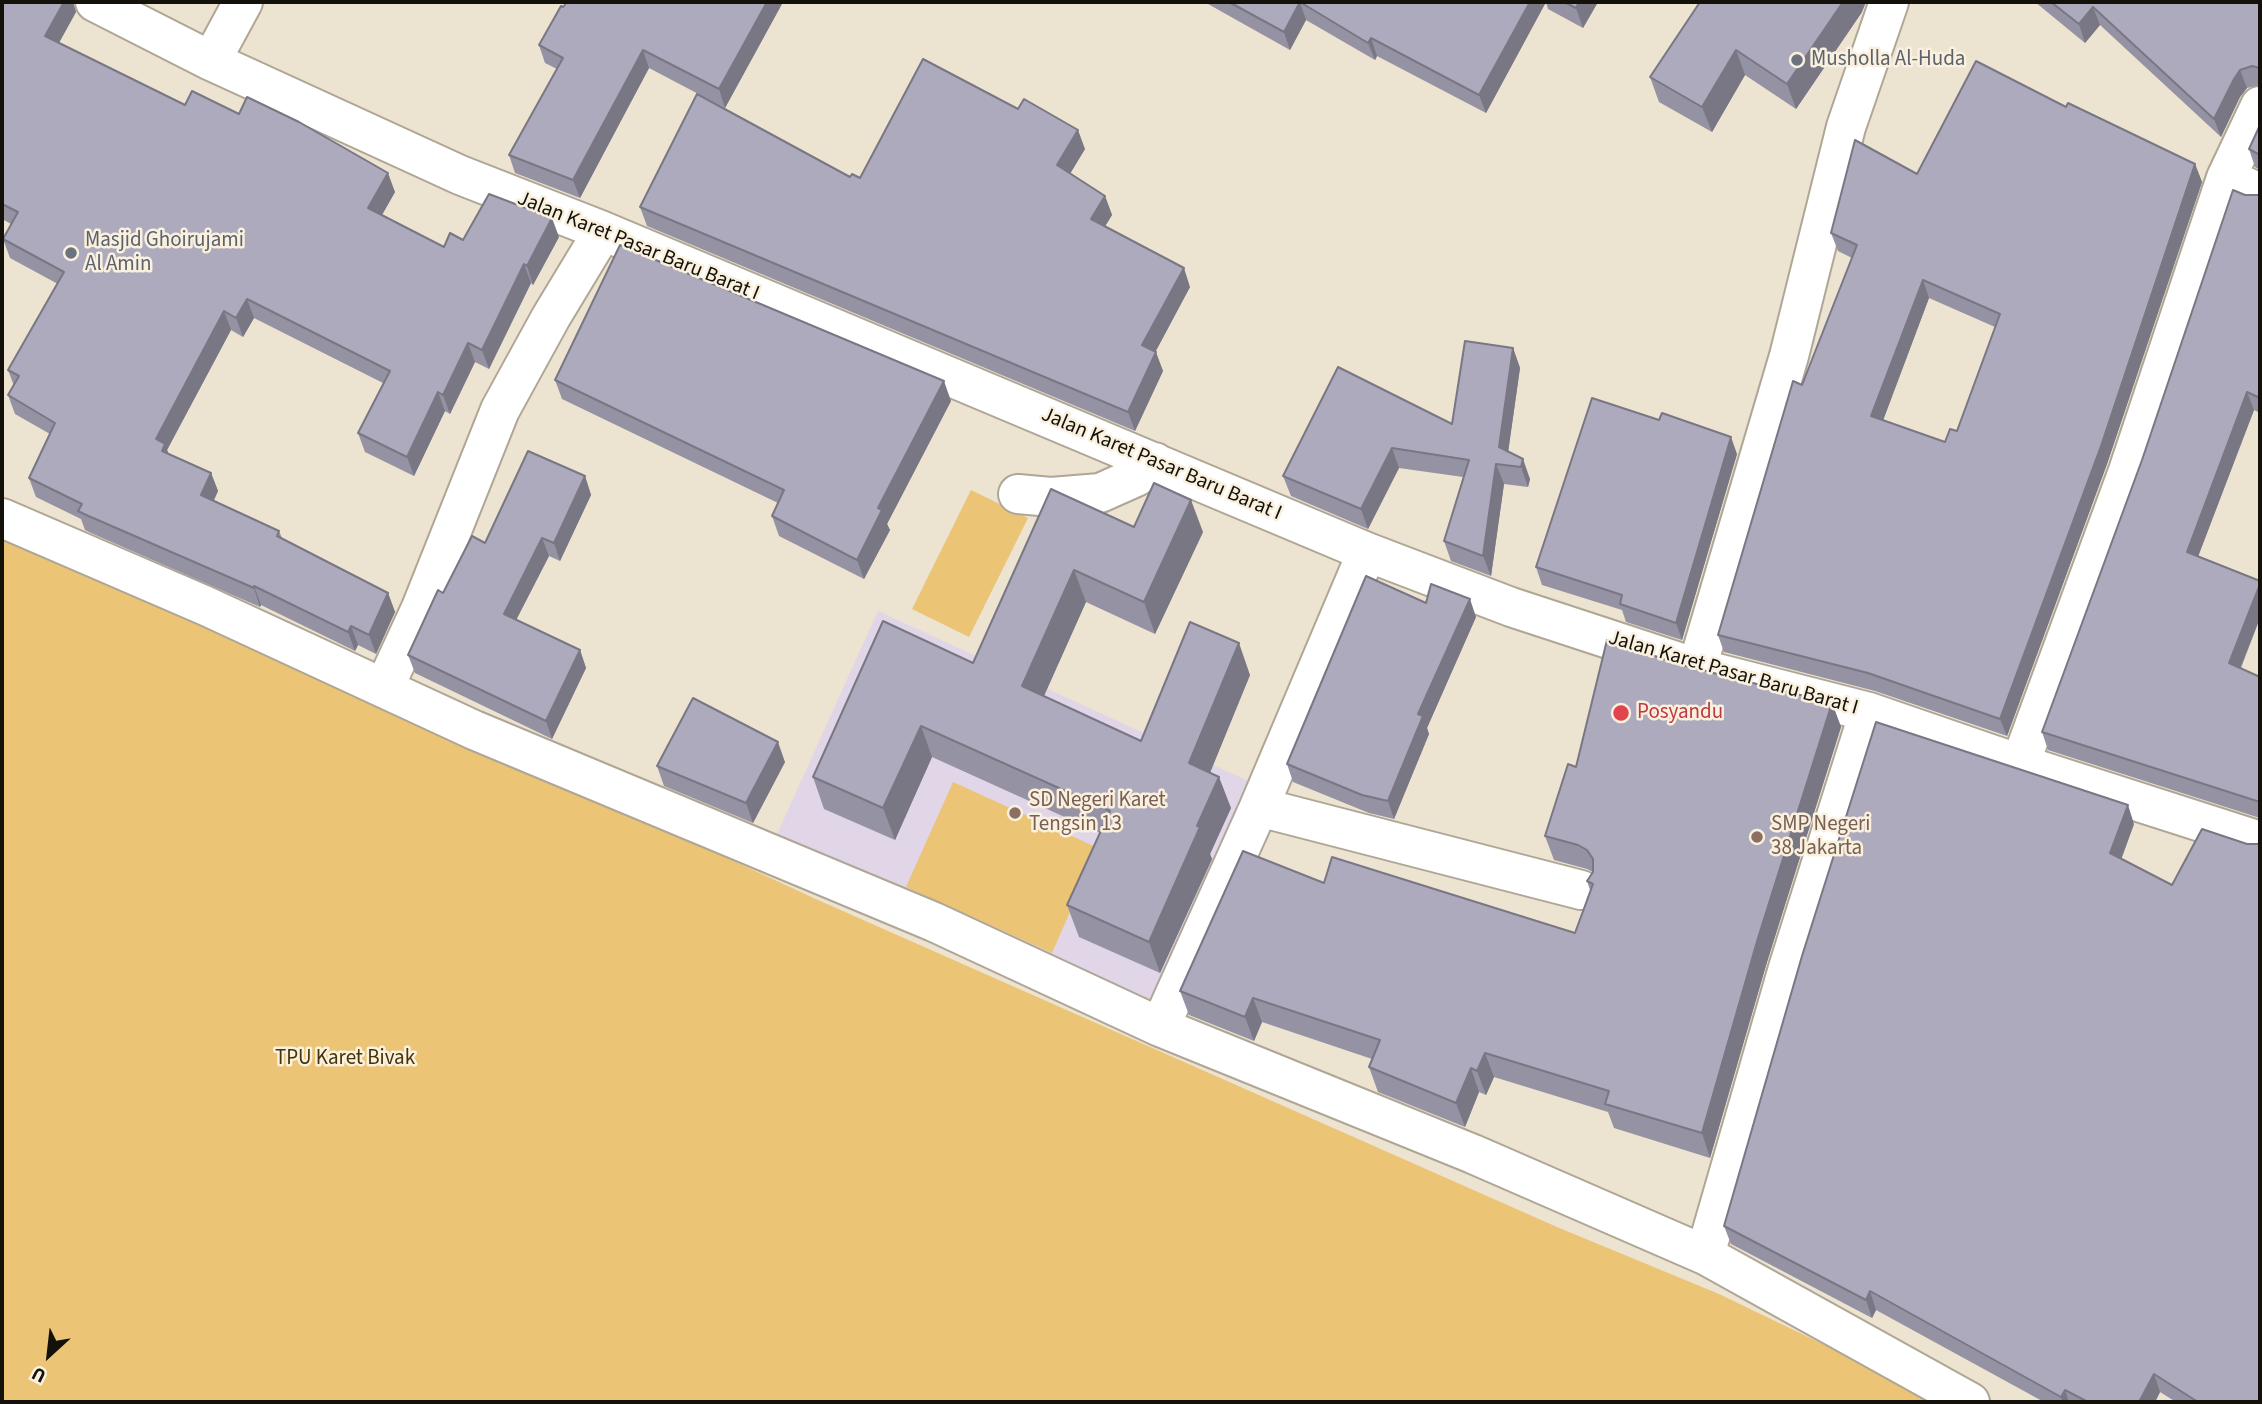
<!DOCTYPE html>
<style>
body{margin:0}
#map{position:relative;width:2262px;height:1404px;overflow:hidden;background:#ece3d1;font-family:"Source Sans 3",sans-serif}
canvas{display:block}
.frame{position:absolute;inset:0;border:4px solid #14110b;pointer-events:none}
.north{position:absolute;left:14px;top:1320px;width:70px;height:70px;-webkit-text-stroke:5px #faf0de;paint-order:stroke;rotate:207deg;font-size:19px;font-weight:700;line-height:28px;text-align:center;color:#14110b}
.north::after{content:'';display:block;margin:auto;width:24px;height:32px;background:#14110b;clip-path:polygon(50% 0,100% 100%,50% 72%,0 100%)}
</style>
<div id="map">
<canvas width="2262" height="1404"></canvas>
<div class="frame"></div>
<div class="north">U</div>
</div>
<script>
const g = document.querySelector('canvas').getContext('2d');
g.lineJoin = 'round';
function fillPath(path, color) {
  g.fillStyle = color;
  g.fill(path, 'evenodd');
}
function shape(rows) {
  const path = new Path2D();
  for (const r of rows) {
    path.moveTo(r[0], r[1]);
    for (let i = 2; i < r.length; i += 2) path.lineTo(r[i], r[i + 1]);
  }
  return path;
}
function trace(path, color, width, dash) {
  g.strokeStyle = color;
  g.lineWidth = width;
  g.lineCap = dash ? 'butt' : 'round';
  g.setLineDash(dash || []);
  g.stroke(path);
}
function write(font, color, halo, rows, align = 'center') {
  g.font = font + ' "Source Sans 3",sans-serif';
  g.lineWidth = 5;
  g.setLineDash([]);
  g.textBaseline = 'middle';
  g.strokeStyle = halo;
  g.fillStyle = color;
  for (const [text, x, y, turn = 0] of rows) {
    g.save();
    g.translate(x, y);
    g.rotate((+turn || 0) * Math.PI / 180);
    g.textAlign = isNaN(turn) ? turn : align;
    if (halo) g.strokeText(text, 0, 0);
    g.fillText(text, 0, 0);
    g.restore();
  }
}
const education = shape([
 [878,611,1257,785,1152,1015,774,841]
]);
const green = shape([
 [971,490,1028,518,969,637,912,609],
 [2,530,273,648,818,900,1557,1227,1719,1294,1943,1402,2,1402],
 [953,782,1098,848,1052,953,906,887]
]);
const minor = shape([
 [95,2,211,61,460,175,603,231,1367,552,1511,607,1697,668,1869,712,2020,764,2260,841],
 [211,61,243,2],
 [2226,178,2260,193],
 [1018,494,1051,497,1100,493,1136,477,1155,462],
 [2,518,206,606,474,730,934,922,1160,1027,1473,1154,1705,1255,1970,1402],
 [1697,668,1789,356,1846,127,1889,2],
 [384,688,421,608,500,410,551,317,603,231],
 [2020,764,2128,471,2226,178,2260,106],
 [1259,807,1581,890],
 [1160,1027,1259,807,1367,552],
 [1705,1255,1788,968,1869,712]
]);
const wall = shape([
 [2,2,73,2,76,12,59,43,185,105,395,192,382,215,444,247,463,240,559,237,533,285,531,283,489,369,475,362,450,414,445,411,414,476,365,452,358,433,383,383,254,318,243,337,231,330,167,450,169,454,211,473,218,491,213,501,279,531,282,538,388,593,395,612,376,654,358,645,355,651,261,605,260,607,91,533,85,530,81,519,36,497,29,478,50,434,15,414,8,395,14,386,8,370,58,284,10,258,3,239,11,224,2,219],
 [567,2,783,2,725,108,649,68,580,198,515,173,509,155,557,69,545,63,539,45],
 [1208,2,1546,2,1486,113,1377,56,1375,60,1306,20,1290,50,1208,4],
 [1546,2,1598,2,1583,28,1548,9],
 [1700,2,1862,12,1796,109,1745,75,1712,132,1659,102,1650,77],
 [2035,2,2260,2,2260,85,2247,88,2240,97,2221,137,2100,25,2085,43],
 [2066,107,2195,164,2202,182,2107,464,2007,736,1875,691,1724,652,1718,635,1802,385,1852,258,1838,251,1831,233,1917,174],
 [1929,298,1995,327,1957,431,1945,442,1883,420],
 [2260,125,2260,170,2255,167,2249,149],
 [1085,149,1070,173,1105,196,1112,215,1105,226,1190,287,1155,352,1163,371,1135,431,647,226,640,207,850,177,860,178],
 [2245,195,2260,195,2260,413,2254,410,2198,556,2260,618,2241,668,2260,677,2260,818,2048,750,2042,732],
 [1513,348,1520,368,1508,452,1530,479,1528,487,1504,484,1491,576,1451,561,1444,541,1463,477,1399,468,1368,529,1291,496,1283,476,1452,424],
 [555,380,951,401,887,524,890,530,864,579,779,536,772,516,778,503,562,399],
 [1737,454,1682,640,1626,622,1622,610,1542,585,1536,567],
 [585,476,591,495,560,561,549,556,516,620,580,650,586,668,552,739,415,673,408,655,485,543],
 [1051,489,1134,527,1203,532,1155,634,1086,602,1044,696,1141,741,1250,675,1210,772,1231,808,1210,854,1212,859,1160,973,1079,937,1067,905,1100,833,932,757,895,840,824,809,813,777,973,663],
 [1426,603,1476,617,1427,728,1429,734,1394,819,1369,813,1293,782,1287,764],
 [1682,665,1832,703,1841,727,1767,962,1710,1158,1614,1128,1608,1112,1494,1077,1486,1095,1479,1092,1465,1127,1378,1092,1369,1067,1372,1059,1262,1022,1254,1041,1189,1015,1180,991,1324,883,1575,933,1590,890,1587,881,1593,872,1587,869,1554,860,1545,836,1576,767],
 [785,762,753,823,664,786,657,766],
 [2134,824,2121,859,2172,885,2247,844,2257,844,2260,1402,2176,1402,2160,1392,2155,1402,2044,1402,1876,1310,1872,1318,1731,1244,1724,1226]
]);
const shadedWall = shape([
 [64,2,73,2,76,12,52,55,45,36],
 [767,2,783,2,725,108,719,89],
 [1300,2,1306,20,1290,50,1284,32],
 [1530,2,1546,2,1486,113,1479,95],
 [1579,2,1598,2,1583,28,1576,8],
 [1843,2,1866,2,1862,12,1796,109,1787,84],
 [2093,7,2100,25,2085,43,2079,24],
 [1371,38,1377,56,1375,60,1368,43],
 [643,50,649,68,580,198,573,180],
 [1736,50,1745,75,1712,132,1702,107],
 [2240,70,2247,88,2240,97,2221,137,2214,119,2234,79],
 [1078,130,1085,149,1064,184,1057,165],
 [2195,164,2202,182,2107,464,2007,736,2000,719],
 [388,173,395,192,375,227,368,208],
 [1105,196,1112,215,1098,238,1091,219],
 [552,218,559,237,533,285,527,266],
 [524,264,531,283,489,369,482,350],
 [1184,268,1190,287,1149,364,1142,345],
 [1923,280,1929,298,1878,434,1871,416],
 [247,299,254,318,243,337,236,318],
 [224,311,231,330,167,450,172,463,169,470,156,439],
 [468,343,475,362,450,414,443,395],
 [1513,348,1520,368,1506,467,1499,447],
 [1156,352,1163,371,1135,431,1128,412],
 [944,381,951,401,887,524,890,530,864,579,857,560,878,508],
 [438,392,445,411,414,476,407,457],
 [2247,392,2254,410,2193,570,2187,552],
 [1731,437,1737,454,1682,640,1676,623],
 [1392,448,1399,468,1368,529,1361,509],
 [1523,459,1530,479,1528,487,1521,467],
 [1496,464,1504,484,1491,576,1483,556],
 [211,473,218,491,208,514,201,495],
 [585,476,591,495,560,561,554,543],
 [1191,500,1203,532,1155,634,1144,602],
 [542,538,549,556,510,632,504,614],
 [1074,570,1086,602,1034,718,1022,686],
 [2260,584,2260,618,2235,681,2229,663],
 [254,586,261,605,260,607,254,588],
 [388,593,395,612,376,654,369,635],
 [1470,599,1476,617,1427,728,1429,734,1394,819,1388,801,1418,714],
 [351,626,358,645,355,651,348,632],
 [1239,643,1250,675,1201,795,1189,763],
 [580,650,586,668,552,739,546,721],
 [1832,703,1841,727,1767,962,1710,1158,1702,1133,1758,938],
 [921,726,932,757,895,840,883,808],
 [778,742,785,762,753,823,746,803],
 [1219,777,1231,808,1210,854,1212,859,1160,973,1149,942,1197,826],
 [2128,805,2134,824,2117,871,2110,853],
 [1253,998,1262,1022,1254,1041,1245,1017],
 [1485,1053,1494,1077,1486,1095,1477,1071],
 [1471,1068,1479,1092,1465,1127,1456,1103],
 [1870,1291,1876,1310,1872,1318,1866,1300],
 [2154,1374,2160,1392,2155,1402,2139,1402],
 [2065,1390,2069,1402,2062,1402,2061,1397]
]);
const building = shape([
 [2,2,64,2,45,36,185,105,192,91,239,114,247,97,299,122,388,173,368,208,444,247,450,233,463,240,489,194,552,218,527,266,524,264,482,350,468,343,443,395,438,392,407,457,358,433,390,371,247,299,236,318,224,311,156,439,165,444,162,451,211,473,201,495,279,531,277,536,388,593,369,635,351,626,348,632,254,586,254,588,84,514,78,511,82,504,29,478,55,423,8,395,19,376,8,370,64,272,3,239,18,212,2,204,2,2],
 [567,2,767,2,719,89,643,50,573,180,509,155,563,58,539,45,561,6,563,7,567,2],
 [1229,2,1530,2,1479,95,1371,38,1368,43,1300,2,1284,32,1229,2],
 [1564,2,1579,2,1576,8,1564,2],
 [1700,2,1843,2,1787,84,1736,50,1702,107,1650,77,1700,2],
 [2051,2,2260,2,2260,68,2252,66,2240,70,2234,79,2214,119,2093,7,2079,24,2051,2],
 [923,59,1018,109,1024,99,1078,130,1057,165,1105,196,1091,219,1184,268,1142,345,1156,352,1128,412,640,207,697,94,850,177,852,174,860,178,923,59],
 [1976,61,2066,107,2068,103,2195,164,2101,446,2000,719,1868,673,1718,635,1791,388,1793,381,1802,385,1857,245,1831,233,1855,140,1917,174,1976,61],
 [1923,280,2000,314,1957,431,1950,429,1945,442,1871,416,1923,280],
 [2260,125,2260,155,2249,149,2260,125],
 [2233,190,2245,195,2260,195,2260,398,2247,392,2187,552,2260,581,2260,584,2229,663,2260,677,2260,802,2042,732,2142,460,2233,190],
 [620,245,944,381,878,508,882,510,857,560,772,516,784,490,555,380,620,245],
 [1465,341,1513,348,1499,447,1523,459,1521,467,1496,464,1483,556,1444,541,1469,460,1392,448,1361,509,1283,476,1338,367,1452,424,1465,341],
 [1592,398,1659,420,1662,413,1731,437,1676,623,1620,604,1622,595,1536,567,1592,398],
 [528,451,585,476,554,543,542,538,504,614,580,650,546,721,408,655,438,590,443,593,472,536,485,543,528,451],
 [1154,483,1191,500,1144,602,1074,570,1022,686,1141,741,1190,622,1239,643,1189,763,1219,777,1197,826,1200,827,1149,942,1067,905,1110,811,921,726,883,808,813,777,883,621,973,663,1051,489,1134,527,1154,483],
 [1366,576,1426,603,1431,584,1470,599,1418,714,1423,716,1388,801,1362,795,1287,764,1366,576],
 [1607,640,1682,665,1832,703,1758,938,1702,1133,1605,1104,1609,1091,1485,1053,1477,1071,1471,1068,1456,1103,1369,1067,1380,1040,1253,998,1245,1017,1180,991,1243,851,1324,883,1332,857,1575,933,1593,884,1587,881,1593,872,1593,859,1587,850,1578,845,1545,836,1568,764,1576,767,1607,640],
 [693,698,778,742,746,803,657,766,693,698],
 [1876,722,2128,805,2110,853,2172,885,2202,829,2247,844,2257,844,2260,843,2260,1402,2198,1402,2154,1374,2139,1402,2088,1402,2065,1390,2061,1397,1870,1291,1866,1300,1724,1226,1802,956,1876,722]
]);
const markers = [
 [1797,60,7,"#6b7280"],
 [71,253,7,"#6b7280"],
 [1621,713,9,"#e0444e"],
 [1015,813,7,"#8d6e63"],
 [1757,837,7,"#8d6e63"]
];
const worshipNames = [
 ["Musholla Al-Huda",1811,60],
 ["Masjid Ghoirujami",85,241],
 ["Al Amin",85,265]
];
const streetNames = [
 ["Jalan Karet Pasar Baru Barat I",638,247,22],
 ["Jalan Karet Pasar Baru Barat I",1161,465,23],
 ["Jalan Karet Pasar Baru Barat I",1733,674,16]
];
const healthNames = [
 ["Posyandu",1637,713]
];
const educationNames = [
 ["SD Negeri Karet",1029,801],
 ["Tengsin 13",1029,825],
 ["SMP Negeri",1771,825],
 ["38 Jakarta",1771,849]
];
const parkNames = [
 ["TPU Karet Bivak",345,1059]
];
fillPath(education, '#e1d5e8');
fillPath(green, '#ebc476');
trace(minor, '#afa695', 42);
trace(minor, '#fff', 38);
fillPath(wall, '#9592a3');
fillPath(shadedWall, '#797784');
fillPath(building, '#adaabd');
trace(building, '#797784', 2);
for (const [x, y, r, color] of markers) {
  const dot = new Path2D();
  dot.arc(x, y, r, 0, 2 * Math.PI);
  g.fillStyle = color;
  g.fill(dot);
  trace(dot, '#faf0de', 2.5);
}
write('21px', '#5b616d', '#faf0de', worshipNames, 'left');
write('21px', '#14110b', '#faf0de', streetNames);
write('21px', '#be3a42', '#faf0de', healthNames, 'left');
write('21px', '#785e54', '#faf0de', educationNames, 'left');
write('21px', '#463307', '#faf0de', parkNames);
</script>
